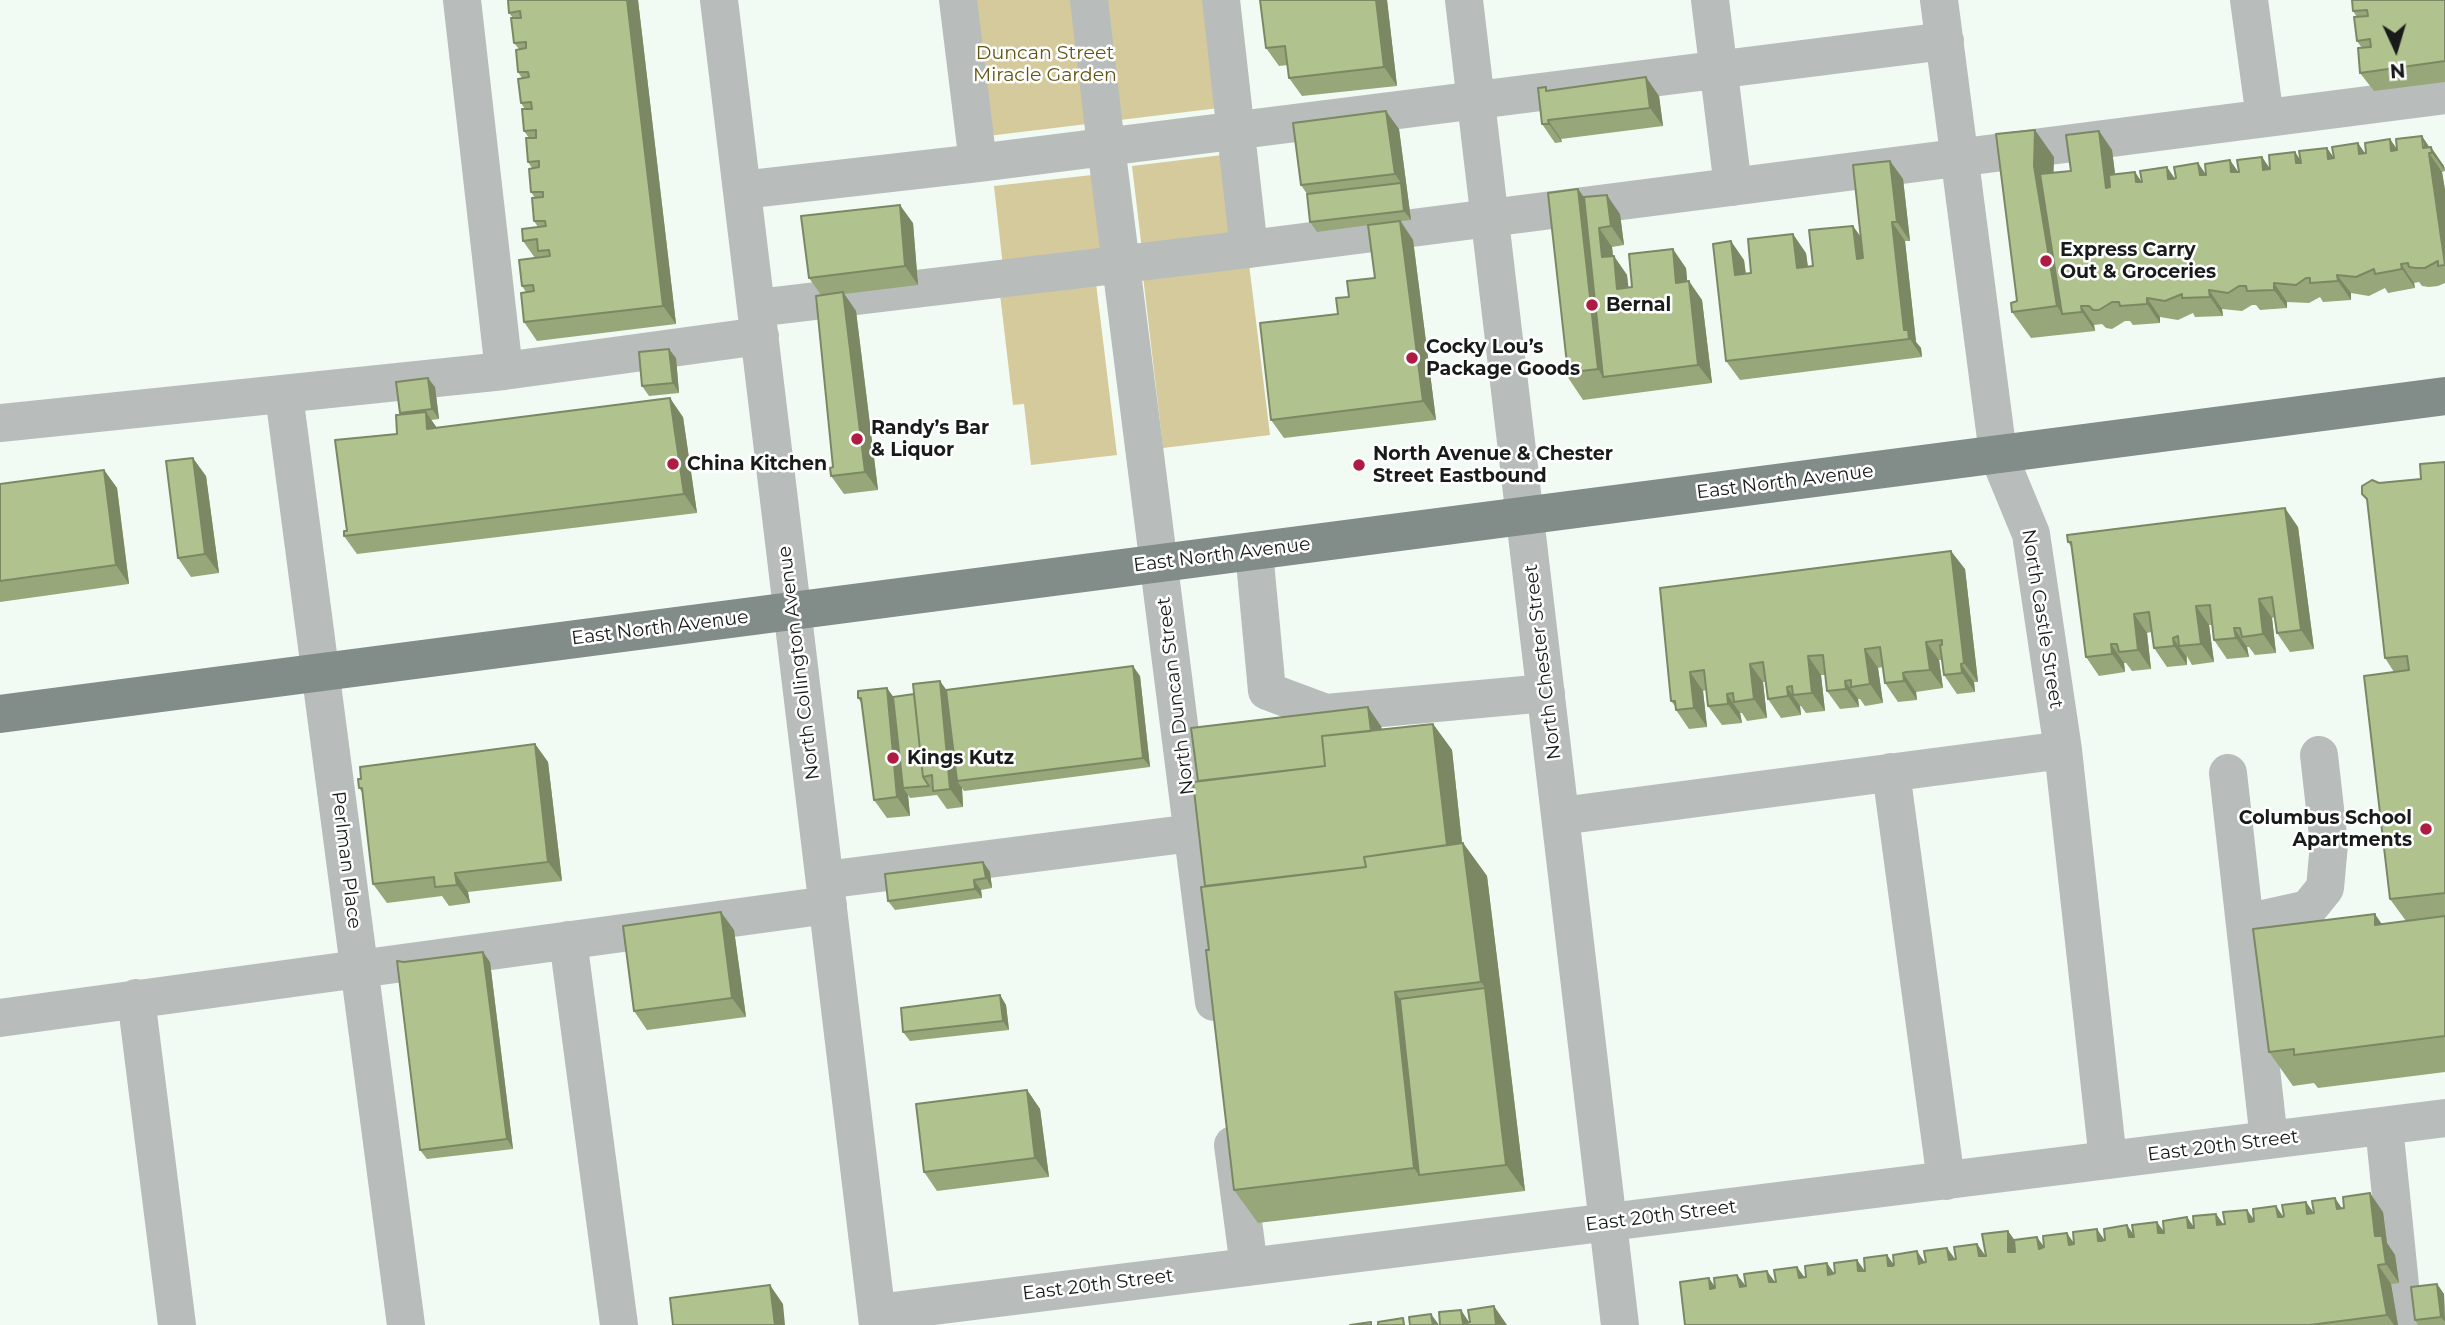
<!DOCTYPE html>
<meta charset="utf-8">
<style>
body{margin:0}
#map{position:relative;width:2445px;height:1325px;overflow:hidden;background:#f2fbf3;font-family:Montserrat,sans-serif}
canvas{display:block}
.north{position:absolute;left:2361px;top:14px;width:70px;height:70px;-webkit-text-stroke:5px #fff;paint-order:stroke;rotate:176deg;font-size:19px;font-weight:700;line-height:28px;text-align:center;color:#181b19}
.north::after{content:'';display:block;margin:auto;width:24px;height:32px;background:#181b19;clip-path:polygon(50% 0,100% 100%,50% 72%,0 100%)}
</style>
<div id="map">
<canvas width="2445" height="1325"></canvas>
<div class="north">N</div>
</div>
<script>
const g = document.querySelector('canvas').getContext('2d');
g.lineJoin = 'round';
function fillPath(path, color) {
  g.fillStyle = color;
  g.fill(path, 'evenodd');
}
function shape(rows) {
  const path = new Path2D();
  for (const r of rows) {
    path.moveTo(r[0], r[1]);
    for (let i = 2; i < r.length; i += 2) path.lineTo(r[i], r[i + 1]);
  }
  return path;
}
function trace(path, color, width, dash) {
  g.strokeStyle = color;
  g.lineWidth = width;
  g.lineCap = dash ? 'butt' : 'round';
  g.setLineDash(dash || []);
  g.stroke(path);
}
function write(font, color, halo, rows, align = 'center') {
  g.font = font + ' Montserrat,sans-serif';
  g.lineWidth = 5;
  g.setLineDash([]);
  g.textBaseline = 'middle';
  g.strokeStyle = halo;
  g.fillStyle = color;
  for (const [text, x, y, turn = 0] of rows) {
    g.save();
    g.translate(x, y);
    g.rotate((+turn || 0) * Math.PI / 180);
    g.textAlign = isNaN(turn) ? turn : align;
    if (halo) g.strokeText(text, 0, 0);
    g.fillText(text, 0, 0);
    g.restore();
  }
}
const green = shape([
 [971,0,1206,0,1219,108,988,136],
 [1222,155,1233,238,1142,250,1132,166],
 [1092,175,1101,256,1003,267,994,186],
 [1249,264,1270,435,1163,448,1143,276],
 [1096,283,1117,455,1031,465,1024,404,1013,405,1000,294]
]);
const minor = shape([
 [462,0,504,371],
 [719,0,878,1325],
 [958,0,978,163],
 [1089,0,1106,146,1214,1002],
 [1221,0,1249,249],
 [1464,0,1620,1325],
 [1710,0,1733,187],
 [1939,0,1998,454,2031,534,2063,750,2108,1160],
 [2249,0,2265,118],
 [742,190,978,163,1945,41],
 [757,308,1249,249,2445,95],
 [284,395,406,1325],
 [0,423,504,371,760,336],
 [1254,551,1267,691,1326,713,1546,693],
 [1891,772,1946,1181],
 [2228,773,2269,1140],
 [1561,816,2063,750],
 [825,880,1192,833],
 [2245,923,2308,909,2325,888,2329,844,2319,755],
 [568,940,619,1325],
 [136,998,177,1325],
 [0,1018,828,905],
 [2384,1126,2404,1325],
 [1233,1145,1249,1267],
 [877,1313,2445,1118]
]);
const major = shape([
 [0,714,2445,396]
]);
const wall = shape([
 [638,0,676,324,537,341,524,322,526,292,522,286,535,258,523,241,538,227,534,221,535,198,531,192,532,168,528,162,529,138,524,131,525,109,521,103,522,78,518,72,519,49,514,43,513,18,509,13],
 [1260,0,1387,0,1397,86,1302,96,1289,78,1288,65,1279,66,1266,48],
 [2445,0,2445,82,2374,91,2360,73,2362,48,2357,41,2357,17,2353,11],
 [1549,90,1659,96,1663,126,1561,139,1562,142,1555,143,1542,124],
 [1399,129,1411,220,1401,221,1413,240,1436,420,1284,438,1271,420,1349,297,1375,278,1369,225,1317,232,1310,222,1307,194,1301,185],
 [2099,131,2112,150,2115,174,2142,182,2174,178,2198,163,2206,175,2238,172,2262,157,2270,169,2300,160,2327,148,2334,158,2365,153,2390,139,2397,150,2429,147,2444,166,2445,171,2442,172,2445,190,2445,283,2438,286,2429,287,2422,286,2419,282,2414,283,2415,288,2388,293,2385,288,2369,296,2351,293,2351,300,2323,302,2320,297,2309,303,2287,302,2287,308,2260,310,2256,305,2252,305,2242,311,2222,309,2223,316,2195,317,2193,313,2178,320,2160,317,2160,323,2133,325,2130,321,2125,321,2112,329,2106,328,2102,324,2094,325,2095,331,2031,338,2012,312,2017,301,2054,157,2053,173,2071,171],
 [1890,161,1903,179,1910,241,1905,241,1916,342,1921,348,1922,357,1740,380,1726,361,1744,260,1746,274,1751,273,1806,253,1808,266,1813,266,1861,236],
 [1578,189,1584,197,1620,214,1624,245,1612,247,1613,256,1627,275,1628,288,1632,287,1686,268,1687,281,1702,300,1712,383,1583,400,1565,373,1567,364],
 [913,223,918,285,844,294,856,311,878,490,844,494,831,476,833,467,821,295,809,278],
 [676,358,679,393,649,396,642,386],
 [435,387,439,419,431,420,437,428,683,417,697,513,357,554,344,536,397,434,402,415,400,413],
 [2445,462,2445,1072,2318,1088,2314,1083,2293,1086,2269,1052,2381,924,2406,921,2390,899,2394,672,2385,658,2367,500,2362,494,2379,483,2421,479],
 [104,470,117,488,129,584,0,602,0,484],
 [206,476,219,573,191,577,178,558],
 [2298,527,2314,649,2290,652,2277,633,2275,617,2272,618,2276,653,2255,655,2249,647,2247,647,2249,657,2227,659,2214,640,2212,625,2209,625,2214,662,2192,665,2187,656,2187,665,2167,667,2154,648,2151,632,2147,633,2151,669,2132,671,2126,663,2124,663,2125,672,2099,676,2086,657,2072,548,2068,542],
 [1965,569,1978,682,1974,682,1975,692,1957,694,1944,675,1942,660,1939,660,1943,688,1916,692,1917,700,1898,702,1885,683,1883,667,1878,668,1883,703,1865,706,1860,699,1858,699,1859,707,1840,709,1827,691,1825,675,1821,675,1825,711,1806,713,1801,706,1800,706,1801,715,1781,718,1768,699,1765,682,1763,682,1767,718,1747,721,1742,713,1740,713,1742,723,1722,725,1708,706,1706,690,1703,691,1707,727,1689,729,1676,710,1675,706,1671,701,1660,588],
 [1140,676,1150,767,964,791,962,788,963,807,947,809,937,795,910,798,908,795,910,816,887,818,874,800,862,704,858,698,893,697,946,690],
 [1433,724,1452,750,1462,843,1463,843,1487,876,1525,1191,1258,1223,1234,1190,1209,950,1198,781,1381,726,1382,729],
 [535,744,548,762,562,881,468,892,470,903,449,906,442,896,387,903,373,884,362,792,359,788,361,779],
 [983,862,990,872,992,888,981,890,982,898,895,910,888,901],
 [734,930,746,1017,647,1030,634,1011],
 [404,962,490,962,513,1149,427,1159,420,1150],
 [1000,995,1006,1005,1009,1030,910,1041,903,1032],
 [1027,1090,1040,1109,1049,1177,937,1191,924,1172],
 [2342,1208,2383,1212,2387,1243,2395,1255,2399,1283,2391,1284,2398,1325,1685,1325,1715,1287,1737,1275,1746,1286,1775,1282,1797,1267,1804,1277,1806,1277,1827,1263,1834,1274,1857,1260,1864,1271,1887,1255,1894,1265,1925,1262,1947,1248,1955,1259,1977,1244,1986,1256,2008,1231,2014,1240,2044,1247,2104,1240,2134,1235,2157,1222,2164,1233,2187,1217,2194,1228,2216,1214,2223,1224],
 [2437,1284,2444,1294,2445,1325,2418,1325,2415,1320]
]);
const shadedWall = shape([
 [627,0,638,0,676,324,663,306],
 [1376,0,1387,0,1397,86,1384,67],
 [1646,77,1659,96,1663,126,1650,108],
 [1386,111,1399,129,1411,220,1404,211,1401,183,1395,174],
 [1548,120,1561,139,1562,142,1549,124],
 [2035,130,2054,157,2053,193,2062,314,2057,306,2034,166],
 [2099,131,2112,150,2119,206,2106,188],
 [2422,136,2432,151,2431,147,2444,166,2445,171,2432,153,2429,153,2442,172,2445,190,2445,260],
 [2390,139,2403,158,2391,151],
 [2358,143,2371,162,2359,154],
 [2327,148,2340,167,2328,159],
 [2295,152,2308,171,2296,163],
 [2262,157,2275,176,2263,170],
 [2230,160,2243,179,2231,172],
 [1890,161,1903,179,1910,241,1897,222],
 [2198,163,2211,182,2200,175],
 [2167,167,2180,186,2168,179],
 [2135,172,2148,191,2136,182],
 [1578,189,1597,216,1603,377,1598,369],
 [1607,195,1620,214,1624,245,1611,226],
 [900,205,913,223,918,285,905,266],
 [1400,221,1413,240,1436,420,1423,401],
 [1892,222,1905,241,1916,342,1921,348,1922,357,1904,330],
 [1853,226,1866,244,1870,277,1857,259],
 [1599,228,1612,247,1615,276,1602,257],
 [1793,234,1806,253,1810,286,1797,268],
 [1731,241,1744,260,1748,294,1735,275],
 [1673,249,1686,268,1689,301,1676,283],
 [1614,256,1627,275,1631,308,1617,289],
 [2401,264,2414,283,2415,288,2402,269],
 [2337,275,2351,293,2351,300,2338,281],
 [1689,281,1702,300,1712,383,1698,365],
 [2274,283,2287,302,2287,308,2274,290],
 [2209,290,2222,309,2223,316,2210,297],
 [843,292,856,311,878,490,865,472],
 [2147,298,2160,317,2160,323,2147,304],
 [2081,306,2094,325,2095,331,2082,312],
 [669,349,676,358,679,393,673,383],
 [428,378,435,387,439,419,432,409],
 [670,398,683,417,697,513,684,494],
 [426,412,439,431,427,429],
 [193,458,206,476,219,573,205,554],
 [104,470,117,488,129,584,116,565],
 [2285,508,2298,527,2314,649,2301,630],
 [1951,551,1965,569,1978,682,1964,663],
 [2259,599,2272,618,2276,653,2263,634],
 [2196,606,2209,625,2214,662,2201,644],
 [2134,614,2147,633,2151,669,2138,650],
 [2234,628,2247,647,2249,657,2236,638],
 [2173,638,2186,656,2187,665,2174,646],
 [1926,642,1939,660,1943,688,1930,670],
 [2111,644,2124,663,2125,672,2112,654],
 [1865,649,1878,668,1883,703,1870,684],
 [1808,656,1821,675,1825,711,1812,693],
 [1750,664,1763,682,1767,718,1754,699],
 [1961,664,1974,682,1975,692,1962,673],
 [1133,666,1140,676,1150,767,1143,758],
 [1690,672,1703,691,1707,727,1694,708],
 [1903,673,1916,692,1917,700,1904,681],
 [940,681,953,699,957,781,962,788,963,807,950,789],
 [1845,681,1858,699,1859,707,1846,689],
 [1787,687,1800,706,1801,715,1788,696],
 [887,688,900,706,903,788,908,795,910,816,897,797],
 [1727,694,1740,713,1742,723,1728,704],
 [1368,707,1381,726,1385,758,1372,740],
 [1433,724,1452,750,1466,880,1448,853],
 [535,744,548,762,562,881,548,862],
 [1463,843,1487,876,1504,1015,1481,982],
 [983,862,990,872,992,888,986,878],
 [455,873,468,892,470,903,457,885],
 [974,880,981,890,982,898,975,889],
 [721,912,734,930,746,1017,732,998],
 [2375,914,2398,948,2375,925],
 [483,952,490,962,513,1149,507,1139],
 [1485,988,1504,1015,1525,1191,1506,1165],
 [1395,992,1419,1025,1419,1175,1414,1168],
 [1000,995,1006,1005,1009,1030,1003,1021],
 [1027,1090,1040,1109,1049,1177,1035,1158],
 [2370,1193,2383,1212,2387,1243,2395,1255,2399,1283,2386,1264,2375,1236],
 [2335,1198,2348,1217,2337,1209],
 [2306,1202,2319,1220,2307,1214],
 [2276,1206,2289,1225,2278,1217],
 [2247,1210,2260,1228,2249,1222],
 [2216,1214,2229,1232,2217,1225],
 [2187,1217,2200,1236,2188,1228],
 [2157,1222,2170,1240,2158,1233],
 [2127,1225,2140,1244,2129,1237],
 [2097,1229,2110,1248,2098,1241],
 [2008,1231,2021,1249,2021,1271,2008,1252],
 [2067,1233,2080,1252,2069,1245],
 [2037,1237,2050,1255,2039,1249],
 [1977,1244,1990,1263,1979,1256],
 [1947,1248,1960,1266,1949,1260],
 [1917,1251,1930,1270,1919,1264],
 [1887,1255,1900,1274,1888,1266],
 [1857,1260,1870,1278,1858,1271],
 [1827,1263,1840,1282,1828,1275],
 [2378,1265,2391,1284,2398,1325,2394,1325,2387,1315],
 [1797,1267,1811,1286,1799,1278],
 [1767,1271,1781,1290,1769,1282],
 [1737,1275,1751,1293,1740,1287],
 [1709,1278,1722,1297,1710,1289],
 [2437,1284,2444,1294,2445,1322,2441,1317],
 [770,1285,783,1304,785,1325,775,1325],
 [1494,1306,1507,1325,1496,1325],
 [1461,1310,1471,1325,1463,1323],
 [1431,1314,1439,1325,1433,1325]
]);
const building = shape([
 [508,0,627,0,663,306,524,322,521,293,534,291,533,285,522,286,519,260,550,256,549,250,538,251,537,239,523,241,522,229,546,226,545,221,534,221,532,198,543,197,543,192,531,192,529,169,539,167,539,161,528,162,526,138,536,138,536,130,524,131,522,109,532,109,531,102,521,103,518,79,529,77,528,72,518,72,516,50,526,48,526,42,514,43,511,18,521,18,520,11,509,13,508,0],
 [1260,0,1376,0,1384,67,1289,78,1285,46,1266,48,1260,0],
 [2352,0,2445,0,2445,61,2360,73,2358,48,2371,47,2370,39,2357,41,2354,17,2368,16,2367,10,2353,11,2352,0],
 [1646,77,1650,108,1548,120,1549,124,1542,124,1538,88,1546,87,1546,91,1646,77],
 [1386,111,1395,174,1301,185,1293,123,1386,111],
 [2035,130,2034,166,2057,306,2012,312,2011,303,2017,301,1996,134,2035,130],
 [2099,131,2106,188,2110,187,2109,175,2135,172,2136,182,2142,182,2140,171,2167,167,2168,179,2173,179,2176,178,2174,167,2198,163,2200,175,2206,175,2205,164,2230,160,2231,172,2239,172,2237,160,2262,157,2263,170,2270,169,2269,155,2295,152,2296,163,2301,163,2299,151,2327,148,2328,159,2334,158,2332,147,2358,143,2359,154,2366,153,2365,143,2390,139,2391,151,2397,150,2396,139,2422,136,2423,148,2431,147,2432,153,2429,153,2445,265,2438,266,2438,261,2425,268,2416,268,2409,267,2408,263,2401,264,2402,269,2375,274,2374,269,2356,277,2337,275,2338,281,2310,283,2310,278,2306,278,2296,285,2274,283,2274,290,2247,291,2246,286,2239,286,2228,293,2209,290,2210,297,2182,298,2182,294,2165,301,2147,298,2147,304,2120,306,2119,302,2112,302,2099,310,2093,310,2089,306,2081,306,2082,312,2062,314,2040,174,2071,171,2066,135,2099,131],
 [1890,161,1897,222,1892,222,1904,330,1908,330,1909,339,1726,361,1713,244,1731,241,1735,275,1751,273,1748,239,1793,234,1797,268,1813,266,1809,230,1853,226,1857,259,1863,258,1853,165,1890,161],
 [1401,183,1404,211,1310,222,1307,194,1401,183],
 [1578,189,1598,369,1565,373,1563,364,1567,364,1548,193,1578,189],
 [1607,195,1611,226,1599,228,1602,257,1614,256,1617,289,1632,287,1629,254,1673,249,1676,283,1689,281,1698,365,1603,377,1584,197,1607,195],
 [900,205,905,266,809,278,801,216,900,205],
 [1400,221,1423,401,1271,420,1260,323,1338,314,1336,298,1349,297,1347,281,1375,278,1368,225,1400,221],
 [843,292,865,472,831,476,830,468,833,467,816,296,843,292],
 [669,349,673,383,642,386,639,352,669,349],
 [428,378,432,409,400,413,396,382,428,378],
 [670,398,684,494,344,536,344,531,347,531,335,440,397,434,396,415,426,412,427,429,670,398],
 [193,458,205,554,178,558,166,461,193,458],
 [2445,462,2445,893,2390,899,2364,676,2409,670,2407,656,2385,658,2367,499,2362,494,2362,486,2372,480,2379,483,2421,479,2420,464,2445,462],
 [104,470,116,565,0,581,0,484,104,470],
 [2285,508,2301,630,2277,633,2272,597,2259,599,2263,634,2242,637,2240,628,2234,628,2236,638,2214,640,2210,605,2196,606,2201,644,2179,646,2178,636,2173,638,2174,646,2154,648,2149,612,2134,614,2138,650,2119,652,2117,644,2111,644,2112,654,2086,657,2071,542,2068,542,2067,535,2285,508],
 [1951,551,1964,663,1961,664,1962,673,1944,675,1940,645,1942,645,1942,640,1926,642,1930,670,1906,672,1903,673,1904,681,1885,683,1880,647,1873,648,1865,649,1870,684,1851,687,1851,680,1845,681,1846,689,1827,691,1823,655,1808,656,1812,693,1793,695,1792,686,1787,687,1788,696,1768,699,1763,662,1750,664,1754,699,1734,702,1733,693,1727,694,1728,704,1708,706,1704,670,1690,672,1694,708,1676,710,1675,701,1671,701,1660,588,1951,551],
 [1133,666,1143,758,957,781,946,690,1133,666],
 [940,681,950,789,933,791,932,775,923,777,913,684,940,681],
 [887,688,897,797,874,800,861,698,858,698,858,691,887,688],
 [914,694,923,777,929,786,903,788,893,697,914,694],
 [1368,707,1371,731,1322,736,1325,766,1198,781,1191,728,1368,707],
 [1433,724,1447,845,1364,857,1366,867,1205,886,1193,782,1325,766,1322,736,1433,724],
 [535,744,548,862,455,873,457,885,435,887,434,877,373,884,362,788,359,788,358,779,361,779,360,767,535,744],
 [1463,843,1481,982,1395,992,1414,1168,1234,1190,1206,950,1209,950,1201,887,1366,867,1364,857,1463,843],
 [983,862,986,878,974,880,975,889,888,901,885,874,983,862],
 [721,912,732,998,634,1011,623,926,721,912],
 [2375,914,2375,925,2445,916,2445,1036,2294,1055,2294,1049,2269,1052,2253,929,2375,914],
 [483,952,507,1139,420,1150,397,961,404,962,483,952],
 [1485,988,1506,1165,1419,1175,1400,999,1485,988],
 [1000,995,1003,1021,903,1032,901,1008,1000,995],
 [1027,1090,1035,1158,924,1172,916,1104,1027,1090],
 [2370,1193,2375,1236,2382,1236,2386,1264,2378,1265,2387,1315,2310,1325,1685,1325,1680,1282,1709,1278,1710,1289,1715,1288,1714,1278,1737,1275,1740,1287,1746,1286,1744,1274,1767,1271,1769,1282,1776,1282,1774,1270,1797,1267,1799,1278,1806,1277,1805,1266,1827,1263,1828,1275,1832,1274,1835,1273,1834,1263,1857,1260,1858,1271,1865,1271,1864,1258,1887,1255,1888,1266,1892,1266,1894,1265,1893,1255,1917,1251,1919,1264,1921,1263,1926,1262,1924,1251,1947,1248,1949,1260,1956,1259,1954,1247,1977,1244,1979,1256,1986,1256,1982,1234,2008,1231,2008,1252,2015,1252,2014,1240,2037,1237,2039,1249,2044,1247,2043,1236,2067,1233,2069,1245,2074,1244,2073,1232,2097,1229,2098,1241,2101,1241,2105,1240,2104,1229,2127,1225,2129,1237,2134,1237,2132,1225,2157,1222,2158,1233,2164,1233,2163,1221,2187,1217,2188,1228,2194,1228,2193,1216,2216,1214,2217,1225,2225,1224,2223,1212,2247,1210,2249,1222,2250,1222,2254,1221,2253,1209,2276,1206,2278,1217,2282,1217,2284,1216,2282,1205,2306,1202,2307,1214,2314,1213,2312,1201,2335,1198,2337,1209,2344,1208,2343,1197,2370,1193],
 [2437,1284,2441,1317,2415,1320,2411,1287,2437,1284],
 [770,1285,775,1325,673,1325,670,1298,770,1285],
 [1494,1306,1496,1325,1440,1325,1439,1312,1461,1310,1463,1323,1466,1323,1470,1322,1468,1310,1494,1306],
 [1431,1314,1433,1325,1410,1325,1409,1317,1431,1314],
 [1403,1318,1404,1325,1378,1325,1378,1322,1403,1318],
 [1371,1322,1371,1325,1350,1325,1371,1322]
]);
const markers = [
 [2046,261,7,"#af1b43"],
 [1592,305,7,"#af1b43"],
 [1412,358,7,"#af1b43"],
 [857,439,7,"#af1b43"],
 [673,464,7,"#af1b43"],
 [1359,465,7,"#af1b43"],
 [893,758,7,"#af1b43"],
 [2426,829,7,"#af1b43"]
];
const parkNames = [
 ["Duncan Street",1045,53],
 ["Miracle Garden",1045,75]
];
const poiNames = [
 ["Express Carry",2060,250],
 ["Out & Groceries",2060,272],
 ["Bernal",1606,305],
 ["Cocky Lou’s",1426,347],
 ["Package Goods",1426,369],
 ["Randy’s Bar",871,428],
 ["& Liquor",871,450],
 ["North Avenue & Chester",1373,454],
 ["Street Eastbound",1373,476],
 ["China Kitchen",687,464],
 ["Kings Kutz",907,758],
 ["Columbus School",2412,818,"right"],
 ["Apartments",2412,840,"right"]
];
const streetNames = [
 ["East North Avenue",1785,482,-7],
 ["East North Avenue",1222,555,-7],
 ["North Castle Street",2042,619,81],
 ["East North Avenue",660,628,-7],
 ["North Chester Street",1543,662,-97],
 ["North Collington Avenue",799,663,-97],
 ["North Duncan Street",1176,696,-97],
 ["Perlman Place",346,860,83],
 ["East 20th Street",2223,1146,-7],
 ["East 20th Street",1661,1216,-7],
 ["East 20th Street",1098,1285,-7]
];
fillPath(green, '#d5ca9b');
trace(minor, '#b8bdbc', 38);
trace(major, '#828c89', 38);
fillPath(wall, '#97a779');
fillPath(shadedWall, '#7b8863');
fillPath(building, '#b0c28d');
trace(building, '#7b8863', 2);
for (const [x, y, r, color] of markers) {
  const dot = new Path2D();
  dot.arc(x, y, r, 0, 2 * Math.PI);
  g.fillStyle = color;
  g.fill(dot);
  trace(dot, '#fff', 2.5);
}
write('19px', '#645515', '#fff', parkNames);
write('bold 19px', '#181b19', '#fff', poiNames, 'left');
write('19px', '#181b19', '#fff', streetNames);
</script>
